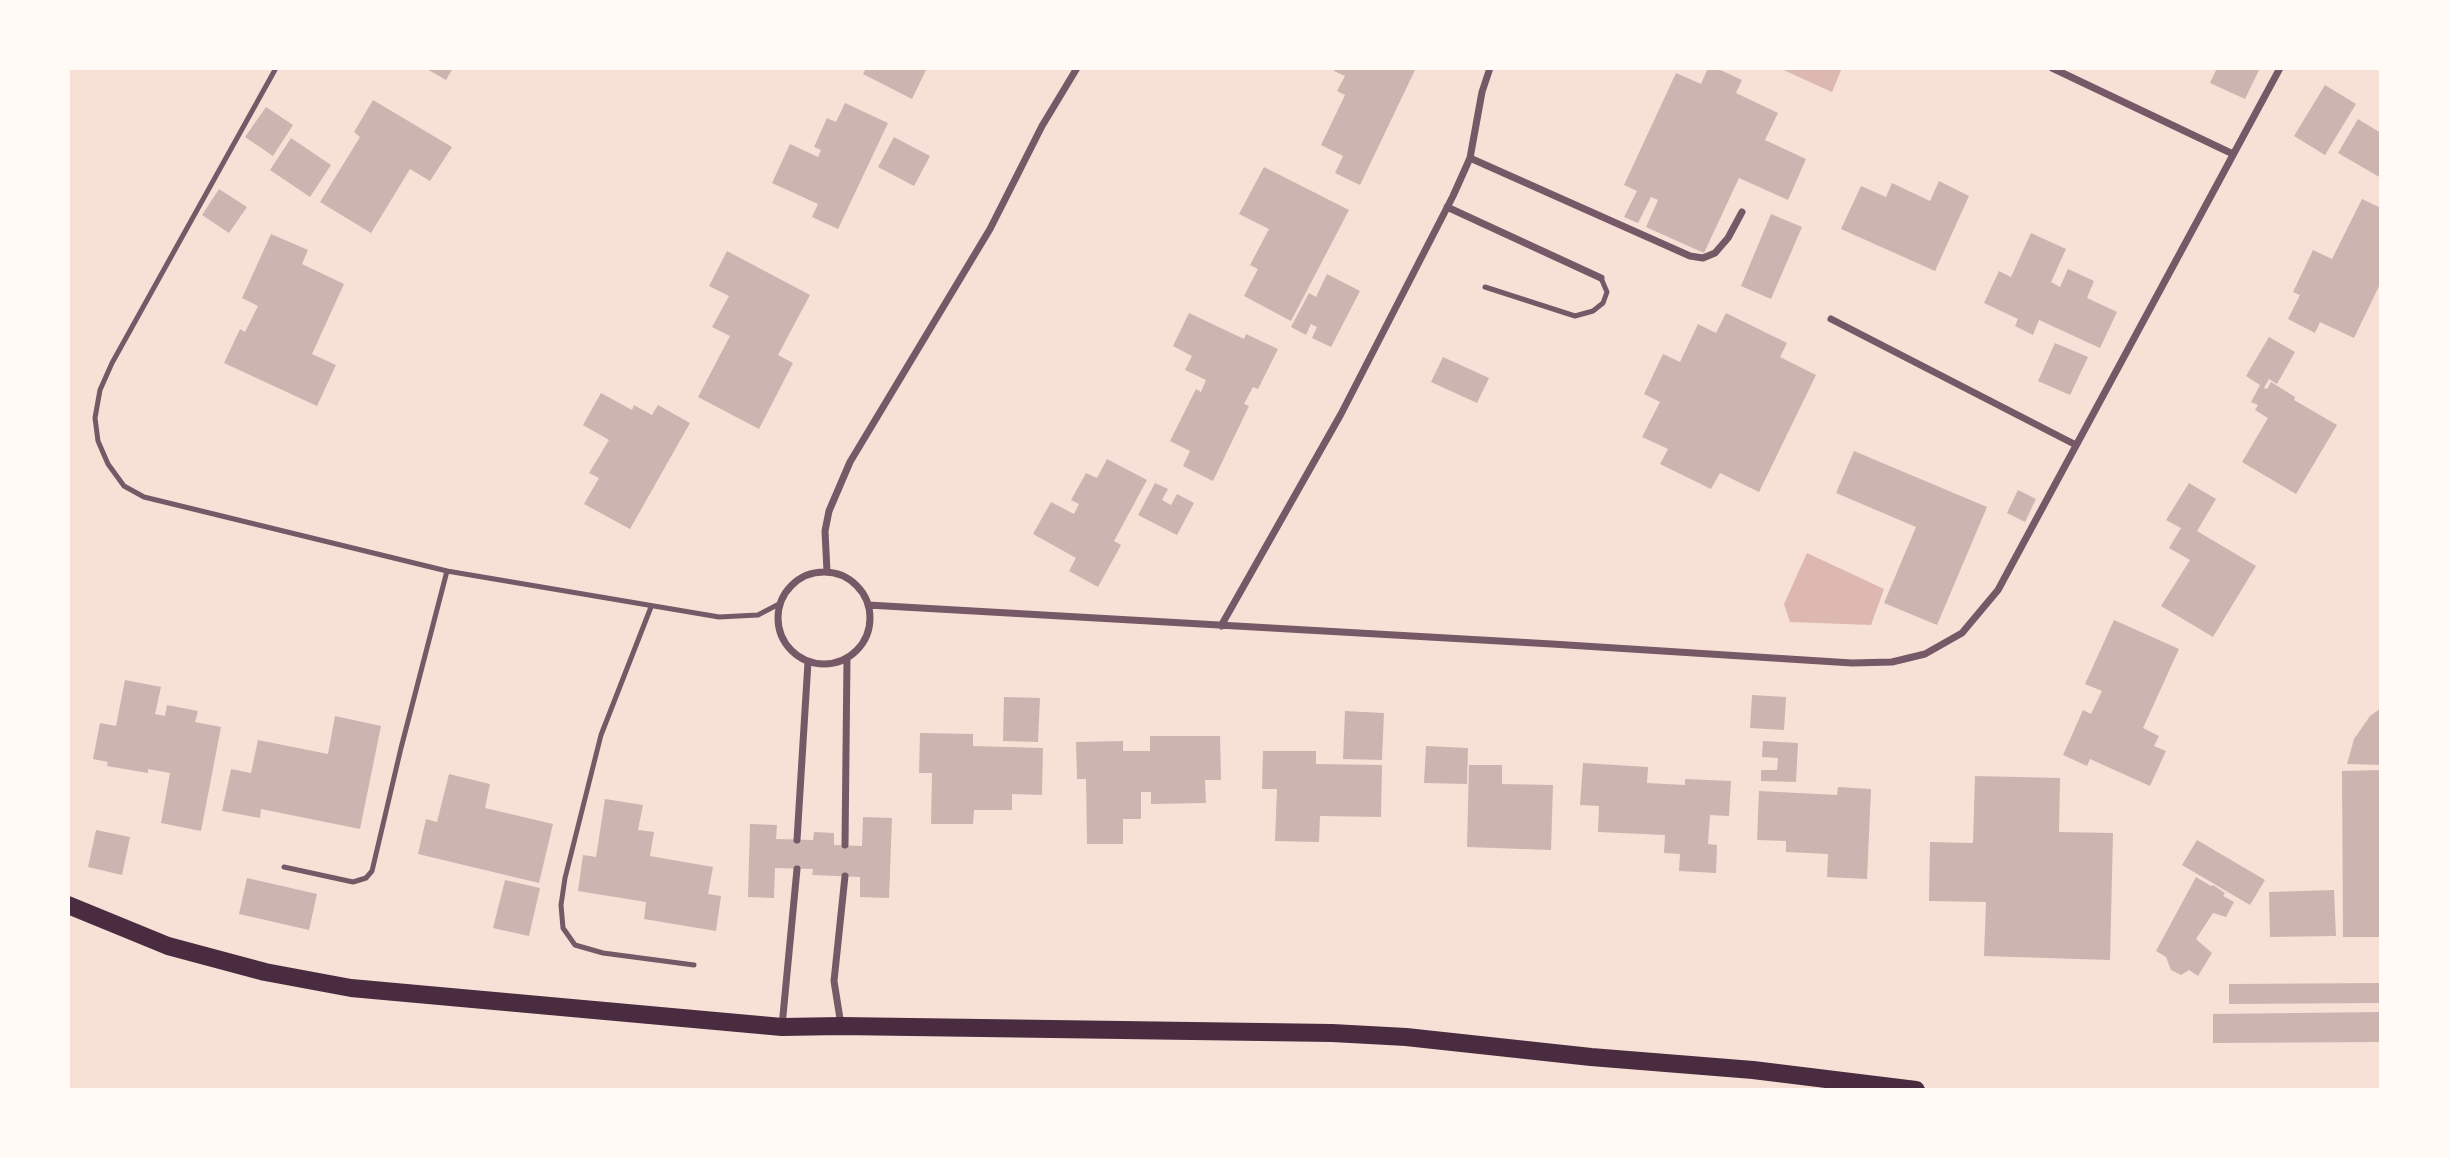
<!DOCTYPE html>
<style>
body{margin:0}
#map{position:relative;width:2449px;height:1158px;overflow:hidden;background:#f7e1d7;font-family:"Fira Sans",sans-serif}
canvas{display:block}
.frame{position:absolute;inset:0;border:70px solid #fffaf5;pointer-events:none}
</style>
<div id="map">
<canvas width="2449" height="1158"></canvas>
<div class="frame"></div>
</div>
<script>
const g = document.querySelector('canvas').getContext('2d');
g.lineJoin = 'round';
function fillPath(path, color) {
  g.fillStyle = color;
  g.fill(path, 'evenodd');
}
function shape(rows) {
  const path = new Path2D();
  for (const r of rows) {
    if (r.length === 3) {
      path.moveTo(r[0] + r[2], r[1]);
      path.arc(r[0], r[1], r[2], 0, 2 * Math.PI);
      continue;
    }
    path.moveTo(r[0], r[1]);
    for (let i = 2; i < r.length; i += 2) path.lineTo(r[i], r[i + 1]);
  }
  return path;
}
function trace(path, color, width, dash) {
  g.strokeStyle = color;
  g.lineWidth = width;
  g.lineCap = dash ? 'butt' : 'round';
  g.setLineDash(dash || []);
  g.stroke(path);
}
const water = shape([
 [1779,68,1842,68,1832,92],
 [1807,553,1884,589,1871,625,1790,622,1784,604]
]);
const building = shape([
 [425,68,453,68,446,80],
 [866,68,927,68,912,99,863,74],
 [1335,68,1416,68,1360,185,1335,173,1343,156,1321,145,1345,95,1337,91,1345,76,1334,71],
 [1708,68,1716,68,1742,80,1736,93,1778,113,1765,140,1806,159,1788,200,1739,178,1704,253,1646,227,1658,200,1651,197,1638,223,1624,217,1637,191,1624,185,1676,73,1701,84],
 [2217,68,2260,68,2245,99,2210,83],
 [2325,85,2356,104,2325,155,2294,136],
 [373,100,452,147,430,181,410,169,371,233,320,202,360,137,354,132],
 [845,103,888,123,838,229,812,217,818,204,772,183,790,144,818,157,821,150,814,147,827,118,836,122],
 [266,107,293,125,273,156,245,137],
 [2358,119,2381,133,2381,178,2338,153],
 [894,137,930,156,914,186,878,167],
 [291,138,331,165,310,197,270,170],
 [1264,167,1349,210,1291,321,1244,296,1258,269,1250,265,1269,229,1239,214],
 [1939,181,1969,196,1935,271,1841,229,1861,186,1886,197,1892,183,1930,201],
 [219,189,247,207,229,233,202,215],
 [2362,199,2381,208,2381,282,2354,338,2320,322,2315,333,2288,319,2300,295,2293,292,2313,250,2332,259],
 [1771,214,1802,227,1771,299,1741,286],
 [2031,233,2066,249,2051,282,2060,287,2068,269,2094,281,2087,298,2117,312,2100,348,2039,320,2033,335,2015,326,2018,319,1984,303,1999,271,2011,277],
 [271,234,308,250,302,264,344,284,312,354,336,365,317,406,224,363,240,329,245,332,258,306,242,298],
 [727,251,810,295,778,355,793,363,759,429,698,397,730,336,712,327,729,296,709,286],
 [1327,274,1360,291,1331,347,1312,338,1317,327,1311,324,1306,335,1291,327,1309,293,1316,297],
 [1189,313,1244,339,1246,334,1278,349,1258,389,1253,387,1244,404,1249,406,1213,481,1183,466,1190,451,1170,441,1196,389,1201,392,1206,380,1185,370,1192,356,1173,346],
 [1726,313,1787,343,1780,357,1816,375,1759,492,1720,473,1711,489,1660,464,1668,449,1642,437,1660,402,1644,394,1663,354,1680,362,1698,324,1716,333],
 [2269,337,2295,352,2277,384,2269,379,2264,388,2267,389,2271,382,2295,397,2294,400,2337,425,2296,494,2242,462,2268,418,2255,410,2258,405,2251,402,2260,385,2246,376],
 [2055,343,2088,357,2070,395,2038,381],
 [1443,357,1489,378,1477,403,1431,382],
 [601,393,632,410,634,405,652,415,658,405,690,423,630,529,584,504,599,478,589,473,609,440,583,425],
 [1854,451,1987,507,1937,625,1884,603,1916,527,1836,493],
 [1107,459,1147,480,1114,541,1121,545,1098,587,1069,571,1076,558,1033,534,1051,502,1074,514,1079,504,1071,500,1086,473,1097,478],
 [1155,483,1168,489,1162,500,1171,505,1177,494,1194,503,1177,535,1138,515],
 [2189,483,2216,499,2197,531,2256,566,2213,637,2161,606,2190,560,2169,548,2181,528,2166,520],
 [2018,490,2036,499,2025,522,2007,513],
 [2114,620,2179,649,2143,728,2159,736,2154,746,2166,751,2150,786,2090,759,2087,766,2063,755,2083,710,2091,714,2102,691,2085,684],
 [125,680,161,687,155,714,165,716,167,705,198,711,195,722,221,727,201,831,161,823,170,773,148,769,148,773,107,766,108,762,93,759,100,723,116,726],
 [1752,695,1786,697,1784,730,1750,728],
 [1004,697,1040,698,1038,742,1003,741],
 [2381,708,2381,765,2347,764,2354,739,2370,716],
 [1345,711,1384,713,1382,760,1343,759],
 [335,716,381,726,360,829,261,809,260,818,222,811,231,769,251,773,258,740,328,754],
 [920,733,973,734,973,746,1043,748,1042,795,1012,794,1012,810,974,810,973,824,931,824,932,773,919,773],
 [1150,736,1220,736,1221,780,1205,780,1206,803,1151,804,1151,792,1141,792,1141,819,1123,819,1123,844,1087,844,1086,779,1077,779,1076,742,1123,741,1123,751,1150,751],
 [1763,741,1798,743,1796,782,1761,781,1761,770,1777,770,1778,758,1762,757],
 [1426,746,1468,748,1467,784,1424,783],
 [1263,751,1316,751,1316,764,1382,765,1381,817,1320,816,1319,842,1275,841,1277,789,1262,789],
 [1583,763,1648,767,1647,783,1685,785,1685,779,1731,781,1729,816,1710,815,1708,844,1717,845,1716,873,1679,871,1680,854,1664,853,1665,835,1598,832,1599,806,1580,805],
 [1469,765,1502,765,1502,784,1553,785,1551,850,1467,847],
 [2381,770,2381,937,2343,937,2342,771],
 [449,774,490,784,485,808,553,824,539,883,418,854,426,819,437,822],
 [1975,776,2060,778,2059,832,2113,833,2110,960,1984,956,1986,902,1929,901,1930,842,1973,843],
 [1838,787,1871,789,1867,879,1827,877,1828,854,1786,852,1786,841,1757,840,1759,791,1837,795],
 [605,799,643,805,638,830,654,832,650,856,713,867,708,894,721,896,716,931,644,919,646,902,578,891,583,855,596,857],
 [863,817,892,818,889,898,860,897,860,877,812,875,813,869,775,868,774,898,748,897,750,824,777,825,776,839,813,840,814,832,834,833,834,845,862,846],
 [96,830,130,837,122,875,88,867],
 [2197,840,2265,880,2250,905,2182,865],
 [2196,877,2211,886,2213,885,2225,893,2223,896,2234,902,2226,917,2213,913,2196,939,2212,953,2198,976,2189,970,2181,975,2171,970,2166,957,2156,951],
 [247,878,317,894,309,930,239,914],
 [505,880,540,888,529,936,493,928],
 [2334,890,2336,936,2270,937,2269,892],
 [2381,983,2381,1003,2229,1004,2229,984],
 [2381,1012,2381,1042,2213,1043,2213,1014]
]);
const service = shape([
 [276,68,112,363,100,390,95,418,98,441,108,464,124,486,144,497,447,571,719,617,758,615,779,604],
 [1485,287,1575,316,1593,311,1603,303,1607,292,1601,278],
 [651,607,601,735,565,878,561,905,563,928,575,945,603,953,694,965],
 [284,867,353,882,366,878,372,871,401,748,447,571]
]);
const minor = shape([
 [2052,68,2233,154],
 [1470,158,1690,256,1703,258,1715,253,1728,238,1742,212],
 [1447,207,1601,278],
 [1831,319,2076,445],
 [827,572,825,531,829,511,850,462,990,229,1042,126,1077,68],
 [824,618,46],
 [868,605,1552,644,1852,663,1892,662,1925,654,1962,633,1998,590,2280,68],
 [1221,626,1341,414,1453,196,1470,158,1482,92,1490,68],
 [797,840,808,662],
 [845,845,847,658],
 [841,1025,834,981,845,876],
 [782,1026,797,869]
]);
const primary = shape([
 [68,905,168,946,265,972,351,988,782,1027,841,1026,1332,1033,1406,1037,1591,1057,1753,1070,1916,1090]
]);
fillPath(water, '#dcb8b0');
fillPath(building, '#ccb4b1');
trace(service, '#755966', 5);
trace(minor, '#755966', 7);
trace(primary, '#4a2c40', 18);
</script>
